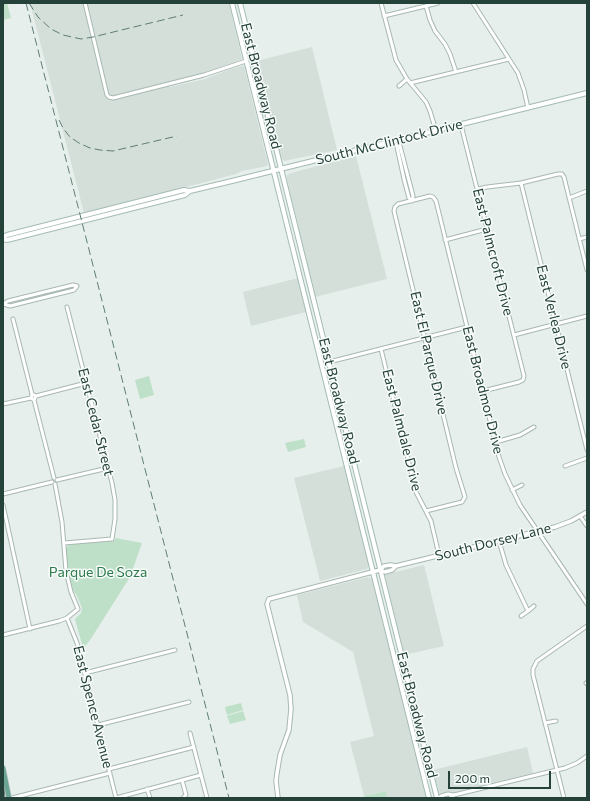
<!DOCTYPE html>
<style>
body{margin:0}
#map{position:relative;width:590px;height:801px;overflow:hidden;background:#e6efeb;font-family:Commissioner,sans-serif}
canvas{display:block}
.frame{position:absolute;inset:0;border:4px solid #24423a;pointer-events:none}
.scale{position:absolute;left:448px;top:771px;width:103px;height:18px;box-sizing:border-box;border:2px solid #24423a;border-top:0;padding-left:5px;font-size:12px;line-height:14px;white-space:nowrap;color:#24423a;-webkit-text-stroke:3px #f7fbf9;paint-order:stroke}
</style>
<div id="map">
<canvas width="590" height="801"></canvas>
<div class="frame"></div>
<div class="scale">200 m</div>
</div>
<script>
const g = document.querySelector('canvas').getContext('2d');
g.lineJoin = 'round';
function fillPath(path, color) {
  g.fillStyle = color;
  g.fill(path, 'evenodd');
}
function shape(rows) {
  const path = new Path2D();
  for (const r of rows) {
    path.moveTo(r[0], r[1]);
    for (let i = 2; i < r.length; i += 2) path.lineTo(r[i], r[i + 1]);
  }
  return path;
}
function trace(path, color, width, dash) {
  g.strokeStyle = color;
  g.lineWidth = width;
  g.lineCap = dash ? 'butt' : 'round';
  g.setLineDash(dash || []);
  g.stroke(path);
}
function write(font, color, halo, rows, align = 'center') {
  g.font = font + ' Commissioner,sans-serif';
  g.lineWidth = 3;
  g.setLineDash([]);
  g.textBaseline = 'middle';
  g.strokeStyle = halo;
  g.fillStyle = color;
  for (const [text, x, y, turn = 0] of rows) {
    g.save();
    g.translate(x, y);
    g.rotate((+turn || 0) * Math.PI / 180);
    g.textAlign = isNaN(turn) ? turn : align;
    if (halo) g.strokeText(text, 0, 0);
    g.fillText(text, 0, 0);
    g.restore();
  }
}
const built = shape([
 [30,3,229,3,242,59,201,74,168,82,170,87,205,79,228,70,241,66,244,66,268,164,267,166,242,171,236,174,194,185,84,213],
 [312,47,337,150,284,161,281,157,257,61],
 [356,156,387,279,315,297,287,179,287,175,291,173],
 [298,278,306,312,251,326,243,292],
 [344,466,369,566,367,569,320,581,294,478],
 [424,565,444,646,404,655,385,575,387,574],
 [368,577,372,579,427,798,387,798,385,791,364,796,350,742,374,736,353,652,303,622,297,595],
 [527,747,533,773,455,792,442,794,439,793,433,770]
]);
const green = shape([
 [3,3,7,3,11,18,3,20],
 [149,376,154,395,140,399,135,380],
 [304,439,306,447,288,452,285,443],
 [116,538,142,543,130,577,92,637,84,648,83,648,75,619,81,613,82,608,76,594,74,592,70,580,67,562,66,548,70,544,113,541],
 [241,703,243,710,227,715,225,707],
 [243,711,246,720,230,724,227,716],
 [386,791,387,798,365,798,364,796]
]);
const minor = shape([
 [85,3,107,95,109,97,113,98,204,75,246,61],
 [381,3,396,60,407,79,426,102,430,111,436,131],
 [473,3,518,73,524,90,528,108],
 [426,6,430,20,435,31,445,44,450,54,456,72],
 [384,16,438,3],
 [410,83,509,59],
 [399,86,407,79],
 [461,125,524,376,523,380,519,382,483,391],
 [397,140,400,146,413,196,412,201,409,198,404,179,397,147,397,140],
 [521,183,587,450],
 [478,189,487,187,521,183,558,174,562,174,564,177,587,270],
 [569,198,587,191],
 [579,239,587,237],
 [445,240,487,229],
 [73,285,77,286,74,290,10,306,3,304,8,301,73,285],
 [13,319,32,394,31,398,34,400,36,396,32,394],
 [514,335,587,316],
 [381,349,416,492,431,521,439,555],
 [329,362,467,327],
 [36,396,86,383],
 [34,400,54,478],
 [3,404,31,398],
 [496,442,520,435,534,427],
 [565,466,587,458],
 [57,480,108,468],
 [512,490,522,485],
 [3,494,52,482],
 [3,505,30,629],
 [426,511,462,502,465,497,456,468,394,211,395,207,398,204,430,196,433,197,436,201,499,457,505,474,520,505,587,604],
 [580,516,587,526],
 [499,541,506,565,528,611,521,616],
 [64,543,112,539,115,519,115,500,112,483,67,307],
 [528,611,534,606],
 [67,618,77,643,116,798],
 [3,635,59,621,67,618,78,609,71,592,66,571,62,522,55,484],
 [85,673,175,650],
 [586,683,587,684],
 [545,723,556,721],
 [98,725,189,702],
 [190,733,207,798],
 [109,769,194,747],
 [182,780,186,795,183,798],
 [147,789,150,798],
 [12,798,110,773],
 [116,798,201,775],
 [439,798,441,796,448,794,454,795],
 [450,798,454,795,565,768,577,763,587,756],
 [564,798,533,675,533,669,537,661,587,626]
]);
const tertiary = shape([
 [380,570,385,572,392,570,396,566],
 [278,798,276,781,277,773,280,755,289,730,291,709,290,695,267,604,269,599,380,570,384,566,391,565,396,566,555,527,571,521,587,512]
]);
const secondary = shape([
 [232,3,429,798],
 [240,3,437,798],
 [253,83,257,87,258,92,262,94],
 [3,237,7,235,184,190,190,191],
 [3,239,7,240,185,195,190,191,232,181,587,93]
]);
const primary = shape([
 [3,768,9,798]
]);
const tram = shape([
 [3,780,5,798]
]);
const rail = shape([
 [26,3,229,798],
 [29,3,38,17,51,29,63,35,81,39,93,37,183,15],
 [59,120,63,128,70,137,79,143,90,148,100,150,113,151,177,136]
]);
const streetNames = [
 ["East Broadway Road",261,86,76],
 ["South McClintock Drive",389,142,-14],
 ["East Palmcroft Drive",493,252,76],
 ["East Verlea Drive",554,317,76],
 ["East El Parque Drive",429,353,77],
 ["East Broadmor Drive",483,390,76],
 ["East Broadway Road",339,401,76],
 ["East Cedar Street",96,422,76],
 ["East Palmdale Drive",402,430,76],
 ["South Dorsey Lane",493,542,-14],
 ["East Spence Avenue",93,707,76],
 ["East Broadway Road",417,715,76]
];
const parkNames = [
 ["Parque De Soza",98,572]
];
fillPath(built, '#d4dfda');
fillPath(green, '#bfe0c8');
trace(minor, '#a8b8b2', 5);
trace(tertiary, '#a8b8b2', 5.5);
trace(secondary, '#a4bbb3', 6);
trace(primary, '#c2cac8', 6);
trace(minor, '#fff', 3);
trace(tertiary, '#fff', 3.5);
trace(secondary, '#fff', 4);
trace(primary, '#6aa596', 4.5);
trace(tram, '#5f7d75', 1);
trace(rail, '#5f7d75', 1, [8, 4]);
write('14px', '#24423a', '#f7fbf9', streetNames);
write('14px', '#2d7a4b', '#f7fbf9', parkNames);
</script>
